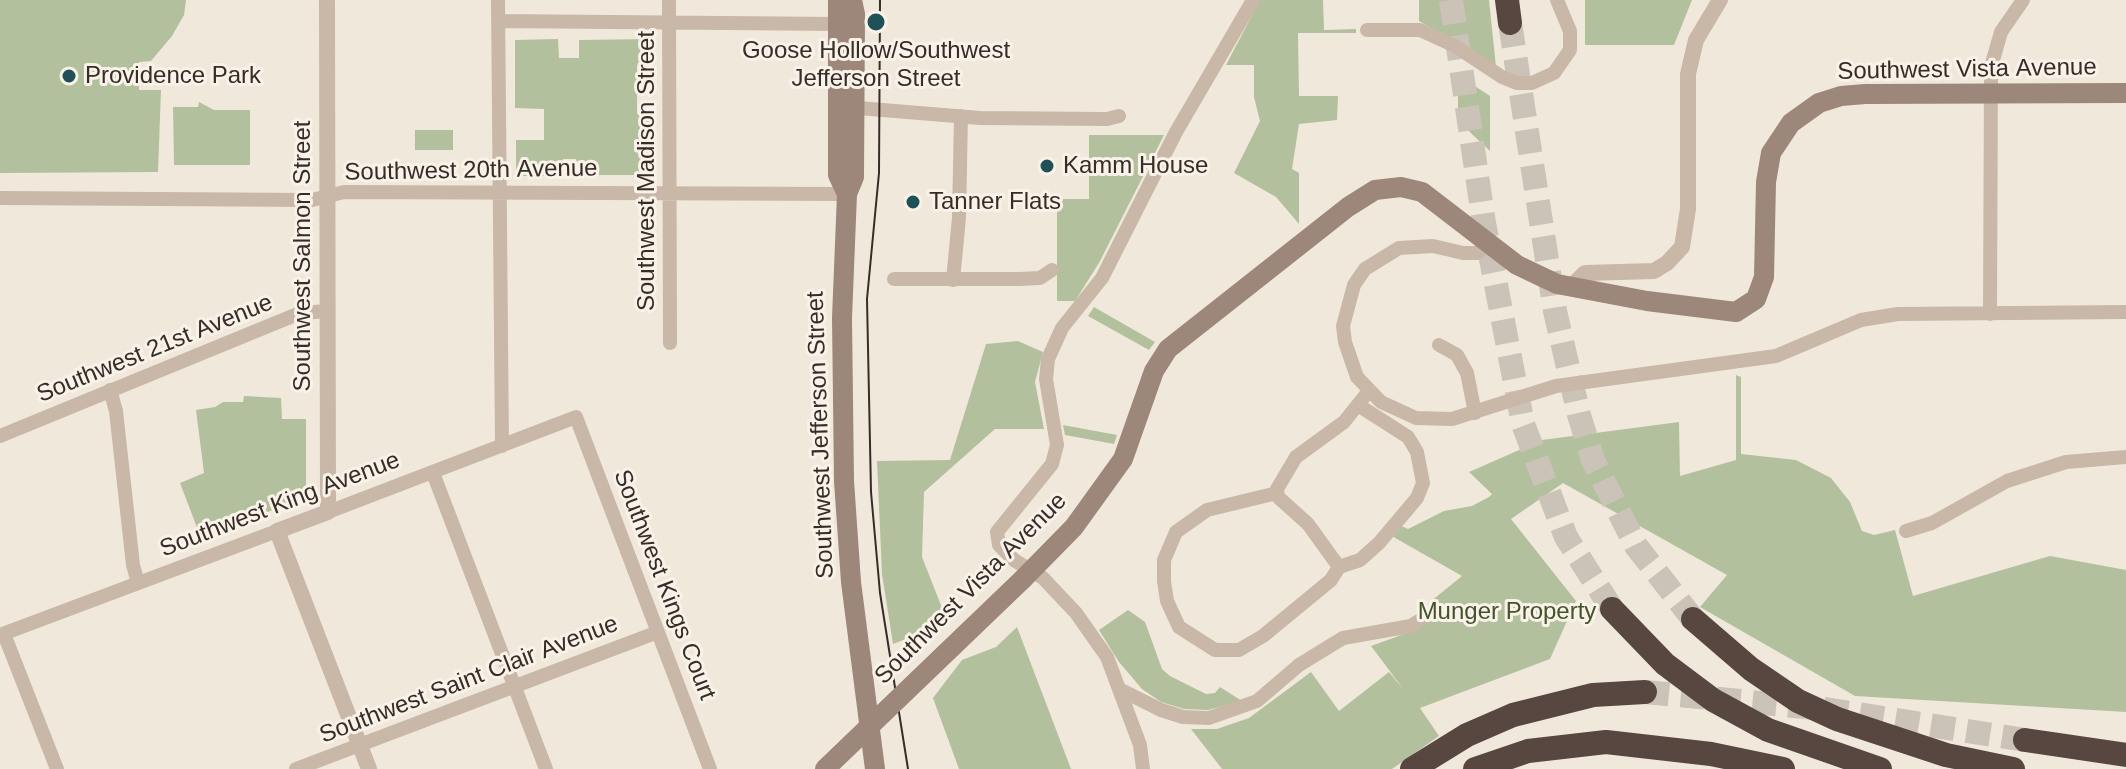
<!DOCTYPE html>
<style>
body{margin:0}
canvas{display:block;background:#f1e8dc}
</style>
<canvas width="2126" height="769"></canvas>
<script>
const g = document.querySelector('canvas').getContext('2d');
g.lineJoin = 'round';
function fillPath(path, color) {
  g.fillStyle = color;
  g.fill(path, 'evenodd');
}
function shape(rows) {
  const path = new Path2D();
  for (const r of rows) {
    path.moveTo(r[0], r[1]);
    for (let i = 2; i < r.length; i += 2) path.lineTo(r[i], r[i + 1]);
  }
  return path;
}
function trace(path, color, width, dash) {
  g.strokeStyle = color;
  g.lineWidth = width;
  g.lineCap = dash ? 'butt' : 'round';
  g.setLineDash(dash || []);
  g.stroke(path);
}
function write(font, color, halo, rows, align = 'center') {
  g.font = font + ' Helvetica,sans-serif';
  g.lineWidth = 6;
  g.setLineDash([]);
  g.textBaseline = 'middle';
  g.strokeStyle = halo;
  g.fillStyle = color;
  for (const [text, x, y, turn = 0] of rows) {
    g.save();
    g.translate(x, y);
    g.rotate((+turn || 0) * Math.PI / 180);
    g.textAlign = isNaN(turn) ? turn : align;
    if (halo) g.strokeText(text, 0, 0);
    g.fillText(text, 0, 0);
    g.restore();
  }
}
const green = shape([
 [0,0,186,0,184,15,172,36,151,61,139,62,139,90,161,90,158,172,0,173],
 [1260,0,1323,0,1324,30,1356,29,1356,33,1298,33,1299,96,1338,96,1337,120,1299,124,1292,169,1299,173,1299,224,1276,197,1234,173,1260,121,1254,97,1254,65,1226,65],
 [1419,0,1489,0,1496,67,1419,21],
 [1585,0,1692,0,1674,45,1585,45],
 [558,39,559,58,579,58,579,40,651,39,652,64,637,65,637,114,652,115,652,175,577,175,576,159,563,159,563,176,516,176,516,140,544,140,544,109,515,108,515,40],
 [1458,75,1490,96,1490,151,1458,121],
 [199,102,214,110,250,110,250,165,174,165,173,107,198,107],
 [415,130,453,130,453,150,415,150],
 [1089,135,1164,135,1099,263,1075,301,1057,301,1057,199,1089,199],
 [1094,307,1155,342,1149,350,1088,316],
 [1018,341,1043,352,1035,382,1044,429,995,429,924,492,922,557,948,623,893,644,882,574,877,461,950,460,986,344],
 [1736,375,1741,377,1741,454,1796,460,1831,478,1850,502,1862,531,1874,535,1895,530,1913,596,2050,556,2126,570,2126,712,1855,696,1700,607,1727,575,1563,483,1511,519,1576,601,1550,659,1420,708,1439,736,1392,769,1222,769,1191,729,1217,729,1249,718,1311,672,1339,711,1389,672,1404,690,1371,646,1415,630,1440,616,1430,602,1462,576,1390,535,1399,525,1408,529,1444,511,1472,506,1489,497,1492,494,1469,472,1542,440,1679,422,1680,476,1736,460],
 [244,396,281,398,282,419,306,419,306,497,201,538,180,483,204,473,196,410,215,407,223,402,243,402],
 [1063,425,1117,435,1114,444,1065,435],
 [1128,610,1145,622,1162,669,1170,676,1206,694,1215,693,1220,687,1242,701,1208,710,1184,709,1161,702,1142,689,1119,662,1099,630],
 [1017,627,1071,769,959,769,933,698,962,660,996,647]
]);
const motorwayTunnel = shape([
 [1451,0,1484,223,1523,424,1566,537,1612,609],
 [1510,23,1555,311,1579,415,1593,460,1636,546,1693,619],
 [1645,692,1825,709,2025,740]
]);
const minor = shape([
 [498,0,502,446],
 [669,0,670,343],
 [498,21,838,24],
 [1367,30,1420,30,1455,46,1502,77,1517,83,1532,83,1554,73,1570,50,1570,31,1557,0],
 [846,107,980,118,1107,119,1119,116],
 [0,198,312,200,344,192,847,194],
 [1488,244,1477,253,1463,253,1433,246,1399,248,1365,269,1354,285,1343,326,1345,342,1357,377,1381,402,1416,418,1452,419,1556,386,1776,356,1861,320,1898,314,2126,312],
 [894,279,1019,279,1040,278,1052,270],
 [953,280,959,218,961,116],
 [1990,314,1991,67,2001,32,2023,0],
 [1439,345,1457,355,1467,373,1475,413],
 [110,390,116,411,133,565,138,583],
 [1358,405,1408,437,1417,452,1423,483,1417,498,1379,543,1360,560,1339,567,1308,524,1278,497,1277,489,1296,457,1344,422,1368,392],
 [0,436,300,313,328,311],
 [433,473,546,769],
 [1277,493,1207,510,1176,532,1164,560,1164,581,1167,601,1179,627,1215,650,1239,650,1263,636,1331,580,1339,567],
 [328,512,576,417,710,769],
 [1906,531,1932,523,2007,481,2066,462,2126,457],
 [4,634,57,769],
 [0,635,277,531],
 [1121,690,1161,710,1183,717,1209,718,1257,701,1299,665,1343,638,1411,626,1433,612],
 [296,769,658,632],
 [1143,769,1140,745,1107,657,1076,613,1043,578,1014,560,999,545,997,532,1052,464,1057,445,1046,379,1048,359,1062,328,1102,278,1176,132,1253,0]
]);
const tertiary = shape([
 [327,0,328,512,277,531,369,769],
 [1570,288,1585,273,1654,271,1667,263,1682,247,1688,209,1688,74,1696,40,1720,0]
]);
const secondary = shape([
 [838,0,838,175,847,194],
 [852,0,855,14,854,177,847,194,842,318,844,481,851,582,875,769],
 [1023,579,1074,527,1123,459,1154,371,1168,349,1348,207,1375,190,1401,187,1422,192,1517,265,1557,284,1647,301,1736,312,1756,299,1764,277,1766,182,1771,153,1791,123,1819,103,1841,96,1865,94,2126,93]
]);
const motorway = shape([
 [1507,0,1510,23],
 [1612,609,1665,664,1713,700,1768,730,1880,769],
 [1693,619,1751,669,1798,701,1837,719,1946,755,2013,769],
 [2025,740,2126,755],
 [1412,769,1467,735,1513,715,1593,695,1645,692],
 [1475,769,1528,751,1606,742,1711,754,1783,769]
]);
const tram = shape([
 [880,0,879,173,867,299,871,492,880,593,908,769]
]);
const secondaryBridge = shape([
 [825,769,1023,579]
]);
const markers = [
 [876,22,10,"#1f5156"],
 [69,76,8,"#1f5156"],
 [1047,166,8,"#1f5156"],
 [913,202,8,"#1f5156"]
];
const poiNames = [
 ["Goose Hollow/Southwest",876,51,"center"],
 ["Jefferson Street",876,79,"center"],
 ["Providence Park",85,76],
 ["Kamm House",1063,166],
 ["Tanner Flats",929,202]
];
const streetNames = [
 ["Southwest Vista Avenue",1967,70,-1],
 ["Southwest 20th Avenue",471,171,-1],
 ["Southwest Madison Street",647,171,-90],
 ["Southwest Salmon Street",303,256,-90],
 ["Southwest 21st Avenue",155,349,-22],
 ["Southwest Jefferson Street",821,435,-92],
 ["Southwest King Avenue",280,505,-21],
 ["Southwest Kings Court",664,585,69],
 ["Southwest Vista Avenue",971,589,-45],
 ["Southwest Saint Clair Avenue",469,680,-21]
];
const parkNames = [
 ["Munger Property",1507,612]
];
fillPath(green, '#b3c09d');
trace(motorwayTunnel, '#ccc3b8', 24, [24, 12]);
trace(minor, '#c9b8a8', 14);
trace(tertiary, '#c9b8a8', 16);
trace(secondary, '#9c877a', 20);
trace(motorway, '#574740', 24);
trace(tram, '#362d28', 2);
trace(secondaryBridge, '#9c877a', 20);
for (const [x, y, r, color] of markers) {
  const dot = new Path2D();
  dot.arc(x, y, r, 0, 2 * Math.PI);
  g.fillStyle = color;
  g.fill(dot);
  trace(dot, '#f9f2e8', 3);
}
write('24px', '#362d28', '#f9f2e8', poiNames, 'left');
write('24px', '#362d28', '#f9f2e8', streetNames);
write('24px', '#45532d', '#f9f2e8', parkNames);
</script>
